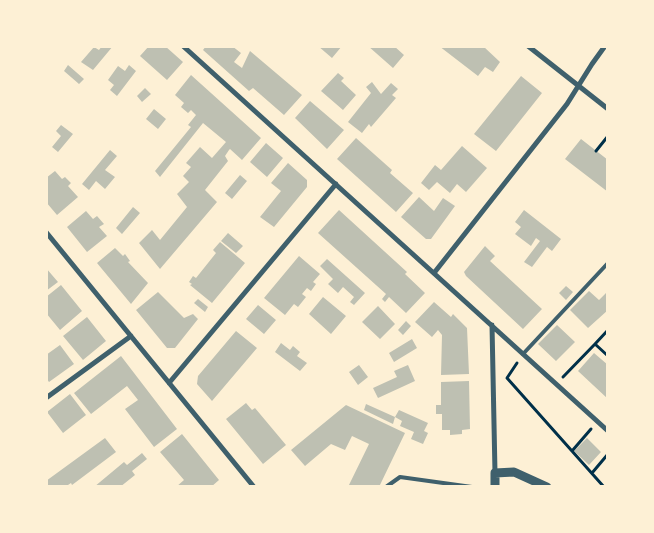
<!DOCTYPE html>
<style>
body{margin:0}
#map{position:relative;width:654px;height:533px;overflow:hidden;background:#fdf0d5;font-family:Rubik,sans-serif}
canvas{display:block}
.frame{position:absolute;inset:0;border:48px solid #fdf0d5;pointer-events:none}
</style>
<div id="map">
<canvas width="654" height="533"></canvas>
<div class="frame"></div>
</div>
<script>
const g = document.querySelector('canvas').getContext('2d');
g.lineJoin = 'round';
function fillPath(path, color) {
  g.fillStyle = color;
  g.fill(path, 'evenodd');
}
function shape(rows) {
  const path = new Path2D();
  for (const r of rows) {
    path.moveTo(r[0], r[1]);
    for (let i = 2; i < r.length; i += 2) path.lineTo(r[i], r[i + 1]);
  }
  return path;
}
function trace(path, color, width, dash) {
  g.strokeStyle = color;
  g.lineWidth = width;
  g.lineCap = dash ? 'butt' : 'round';
  g.setLineDash(dash || []);
  g.stroke(path);
}
const building = shape([
 [102,46,113,46,93,70,81,62,94,47,99,50],
 [149,46,165,46,183,62,167,80,140,56],
 [206,46,232,46,241,53,234,62,242,68,250,51,302,95,284,115,253,88,249,91,203,50],
 [318,46,342,46,332,58],
 [368,46,394,46,404,55,393,68],
 [439,46,483,46,500,62,493,72,485,67,478,76],
 [68,65,84,79,79,84,64,71],
 [129,65,136,71,117,96,110,90,114,85,108,80,118,66,125,71],
 [338,73,344,78,341,81,356,95,343,110,321,91],
 [191,75,261,138,242,160,230,149,229,150,225,156,228,161,205,190,217,202,160,269,139,243,152,230,160,240,187,207,177,194,189,182,183,176,191,167,186,163,200,147,212,158,226,142,203,123,160,177,155,171,191,127,188,125,196,115,191,110,188,113,181,107,184,103,175,95],
 [521,76,542,93,496,151,474,134],
 [372,82,381,94,391,83,398,89,392,95,396,98,371,127,369,124,362,133,348,122,371,93,366,87],
 [145,88,151,94,142,102,137,96],
 [310,101,344,130,327,149,295,118],
 [154,109,166,119,158,129,146,119],
 [61,125,73,134,58,152,52,147,61,136,56,131],
 [356,138,392,170,390,173,413,193,396,212,337,159],
 [581,139,608,160,608,192,565,159],
 [266,143,283,158,267,177,250,162],
 [462,146,487,168,466,192,457,184,450,193,437,182,429,190,421,183,435,165,441,170],
 [110,150,117,156,105,170,115,177,105,189,96,181,89,190,82,184],
 [288,163,307,180,307,187,274,227,260,217,281,191,271,183],
 [55,171,62,179,65,177,71,183,68,186,78,197,57,215,46,202,46,178],
 [240,175,247,181,232,199,225,193],
 [419,197,434,211,443,198,455,206,431,239,426,239,401,217],
 [133,207,140,213,122,234,116,228],
 [339,210,407,272,405,274,425,293,406,313,389,297,385,302,382,299,386,294,318,233],
 [524,210,561,239,552,251,547,247,532,267,524,262,540,241,536,238,531,246,515,234,521,227,515,222],
 [86,211,93,219,97,216,104,224,99,227,107,236,87,252,67,227],
 [228,233,243,246,236,253,221,241],
 [220,242,245,263,212,303,190,285,192,284,189,282,193,276,196,278,216,253,213,250],
 [485,246,495,256,490,261,542,309,523,329,466,276,464,272],
 [115,248,123,256,125,254,130,261,128,262,148,283,131,304,97,263],
 [299,256,320,274,313,282,316,284,311,291,307,288,302,294,306,297,298,307,294,304,285,315,264,298],
 [327,259,365,293,354,305,350,302,354,297,343,287,338,293,328,284,333,279,320,266],
 [46,268,58,282,46,291],
 [61,285,82,311,60,330,46,313,46,297],
 [566,286,573,292,566,300,559,293],
 [589,291,599,300,606,293,608,295,608,310,588,328,570,310],
 [158,292,184,318,193,314,198,319,175,348,167,348,136,310],
 [323,297,346,316,331,334,309,314],
 [198,299,208,307,205,312,194,303],
 [434,302,451,317,453,314,467,328,469,374,441,375,442,335,438,330,432,337,415,322],
 [258,305,276,320,264,334,246,319],
 [378,306,395,324,380,339,362,322],
 [87,317,106,341,83,360,63,336],
 [406,321,411,326,403,335,398,330],
 [557,325,575,342,556,361,538,344],
 [236,331,257,348,212,401,197,384,198,376],
 [412,339,417,348,394,362,389,353],
 [281,343,290,350,293,346,300,352,297,356,307,363,300,371,275,352],
 [60,345,74,364,49,382,46,378,46,355],
 [594,353,608,365,608,399,578,371],
 [121,356,177,429,154,447,125,409,138,400,127,386,91,414,74,393],
 [359,365,368,377,358,385,349,372],
 [408,365,415,381,378,398,373,388,397,377,394,371],
 [469,381,470,429,462,430,462,434,450,435,450,430,442,430,442,414,436,414,436,405,441,405,441,382],
 [70,394,86,415,63,433,47,412],
 [246,403,252,410,255,408,286,445,263,464,226,419],
 [366,404,395,417,399,410,428,423,424,431,428,433,423,444,411,439,414,432,400,426,402,421,395,417,393,424,364,410],
 [346,405,405,433,379,487,348,487,369,444,352,436,345,450,331,444,305,466,291,450],
 [182,434,219,480,211,487,176,487,184,480,160,452],
 [105,438,116,452,72,485,71,483,65,487,46,487,46,481],
 [587,438,601,452,589,465,574,451],
 [142,453,147,459,132,471,135,475,120,487,94,487,124,462,127,465]
]);
const path = shape([
 [596,151,608,136],
 [595,344,608,330],
 [517,363,507,378,604,487],
 [563,377,595,344,608,356],
 [572,451,591,429],
 [592,473,608,454]
]);
const service = shape([
 [523,354,608,263],
 [386,487,400,477,472,487]
]);
const minor = shape([
 [183,46,608,431],
 [528,46,608,109],
 [46,232,254,487],
 [434,273,567,104,592,64,605,46],
 [492,325,495,473],
 [169,383,336,184],
 [46,398,131,336]
]);
const tertiary = shape([
 [495,487,495,473,514,472,547,487]
]);
fillPath(building, '#bec0b2');
trace(path, '#003049', 3);
trace(service, '#3f606c', 4);
trace(minor, '#3f606c', 5);
trace(tertiary, '#3f606c', 9);
</script>
